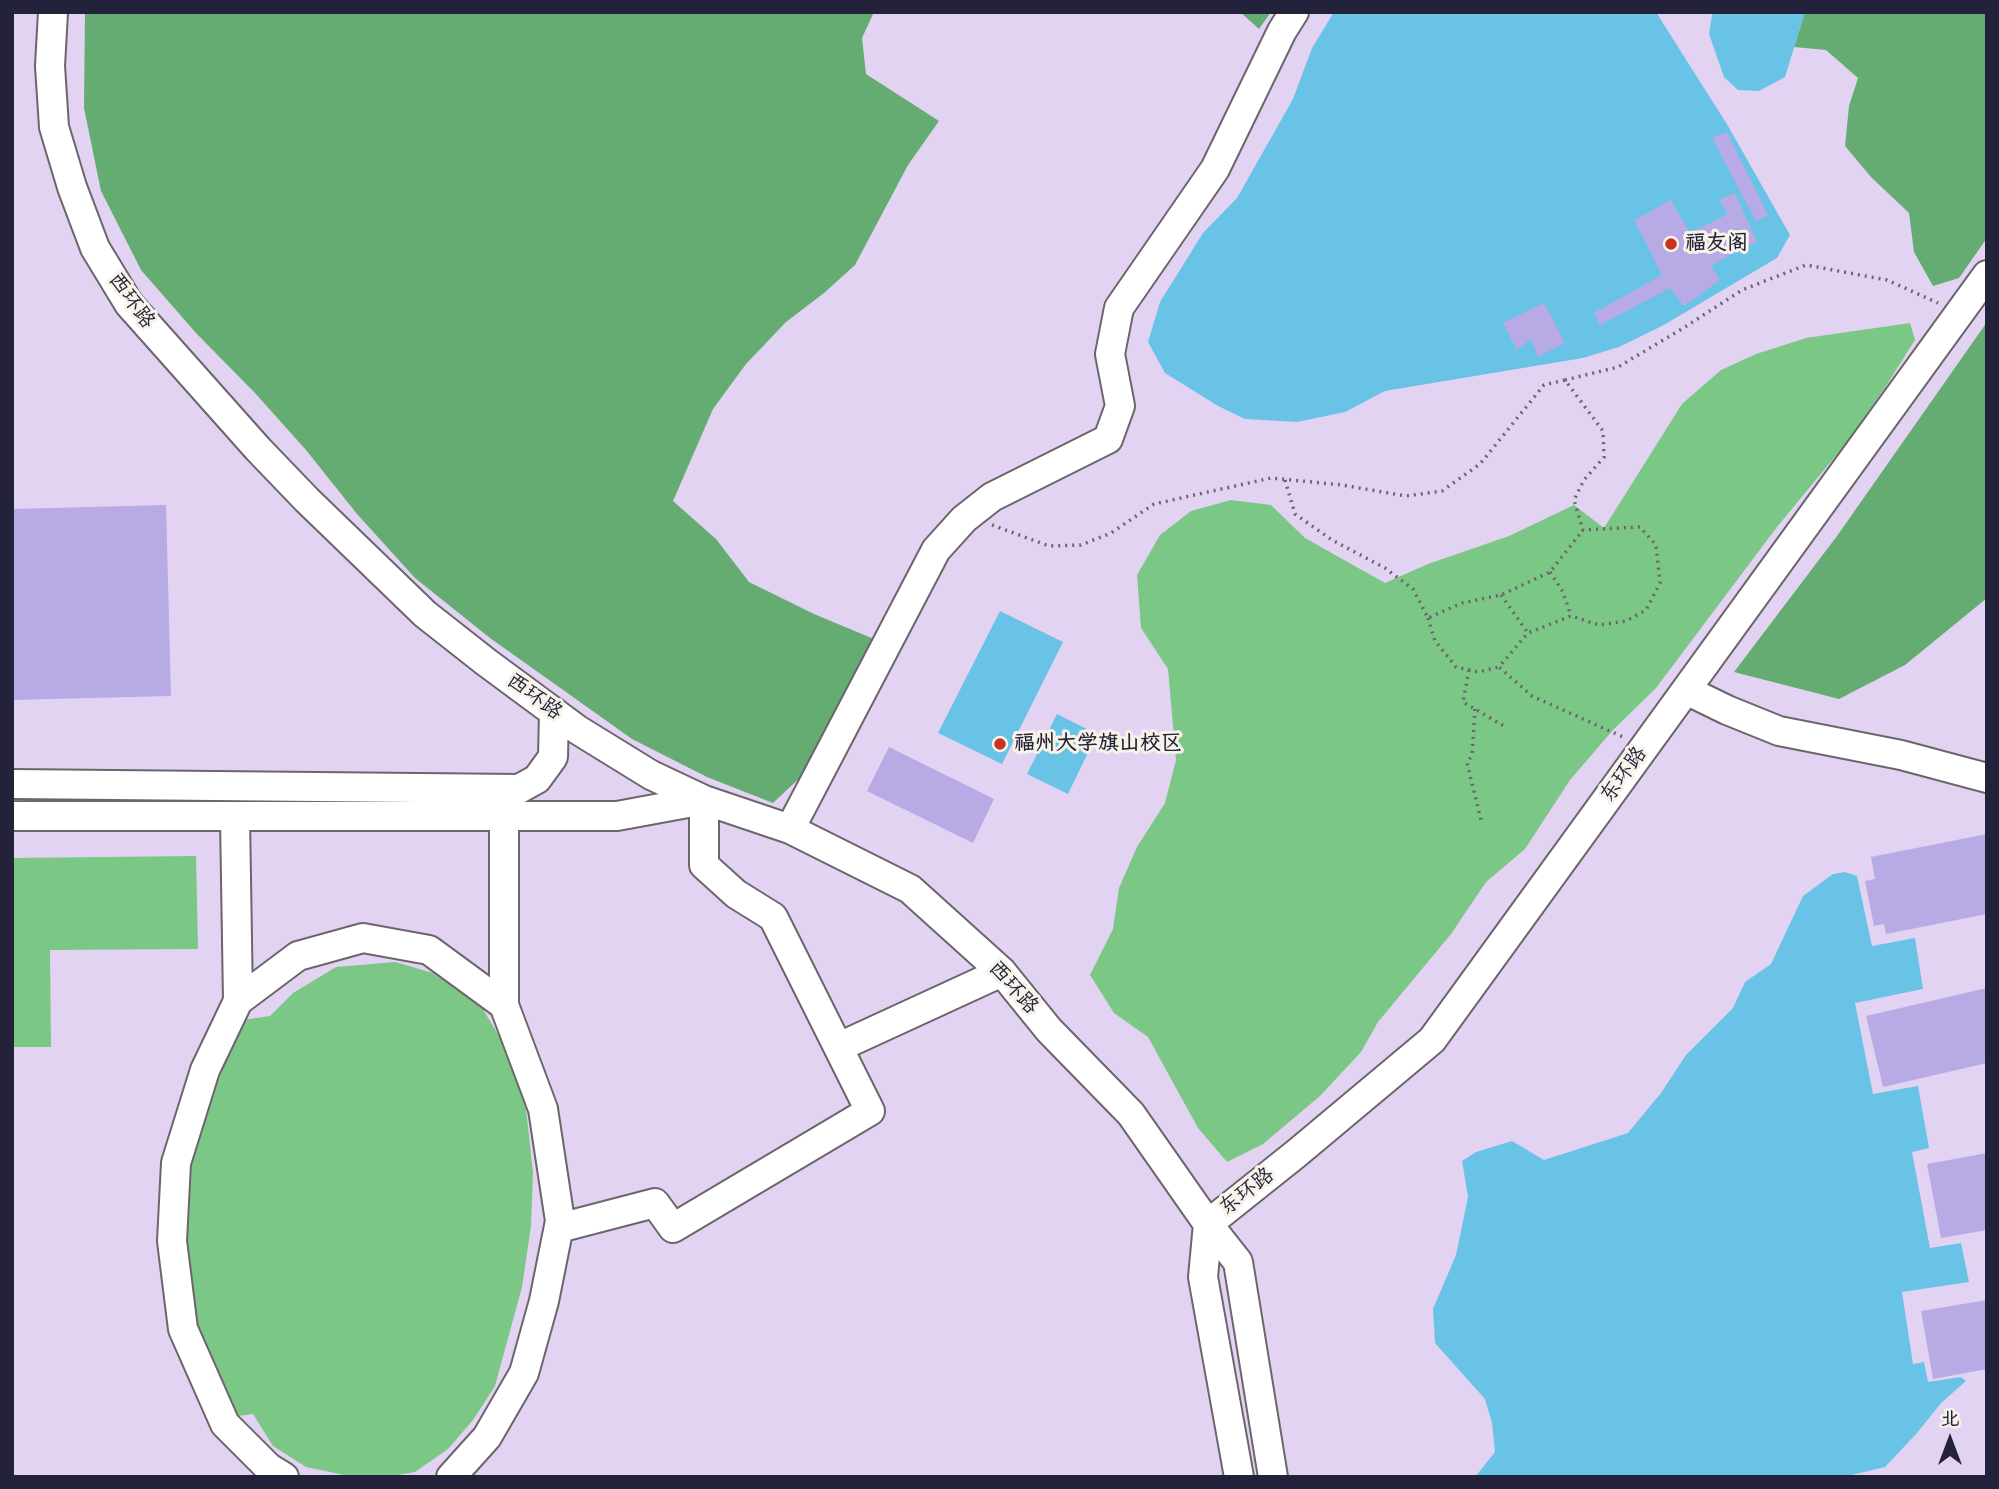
<!DOCTYPE html>
<meta charset="utf-8">
<style>
body{margin:0}
#map{position:relative;width:1999px;height:1489px;overflow:hidden;background:#f4e1c8;font-family:Itim,"LXGW WenKai TC",sans-serif}
canvas{display:block}
.frame{position:absolute;inset:0;border:14px solid #22223b;pointer-events:none}
.north{position:absolute;left:1915px;top:1405px;width:70px;height:70px;-webkit-text-stroke:5px #f7f3e8;paint-order:stroke;rotate:0deg;font-size:19px;font-weight:700;line-height:28px;text-align:center;color:#22223b}
.north::after{content:'';display:block;margin:auto;width:24px;height:32px;background:#22223b;clip-path:polygon(50% 0,100% 100%,50% 72%,0 100%)}
</style>
<div id="map">
<canvas width="1999" height="1489"></canvas>
<div class="frame"></div>
<div class="north">北</div>
</div>
<script>
const g = document.querySelector('canvas').getContext('2d');
g.lineJoin = 'round';
function fillPath(path, color) {
  g.fillStyle = color;
  g.fill(path, 'evenodd');
}
function shape(rows) {
  const path = new Path2D();
  for (const r of rows) {
    path.moveTo(r[0], r[1]);
    for (let i = 2; i < r.length; i += 2) path.lineTo(r[i], r[i + 1]);
  }
  return path;
}
function trace(path, color, width, dash) {
  g.strokeStyle = color;
  g.lineWidth = width;
  g.lineCap = dash ? 'butt' : 'round';
  g.setLineDash(dash || []);
  g.stroke(path);
}
function write(font, color, halo, rows, align = 'center') {
  g.font = font + ' Itim,"LXGW WenKai TC",sans-serif';
  g.lineWidth = 6;
  g.setLineDash([]);
  g.textBaseline = 'middle';
  g.strokeStyle = halo;
  g.fillStyle = color;
  for (const [text, x, y, turn = 0] of rows) {
    g.save();
    g.translate(x, y);
    g.rotate((+turn || 0) * Math.PI / 180);
    g.textAlign = isNaN(turn) ? turn : align;
    if (halo) g.strokeText(text, 0, 0);
    g.fillText(text, 0, 0);
    g.restore();
  }
}
const built = shape([
 [12,12,1987,12,1987,1477,12,1477]
]);
const green = shape([
 [1910,323,1915,340,1886,386,1847,442,1777,527,1656,688,1613,730,1570,780,1525,849,1486,882,1451,934,1378,1022,1361,1052,1320,1096,1263,1144,1227,1162,1198,1128,1148,1037,1114,1013,1090,975,1113,929,1119,888,1137,847,1165,803,1176,760,1168,669,1141,628,1137,575,1160,535,1191,511,1231,500,1271,505,1305,538,1385,583,1428,564,1509,536,1574,505,1604,528,1682,404,1721,370,1756,354,1806,338],
 [196,856,198,949,50,950,51,1047,12,1047,12,858],
 [395,962,433,973,481,1006,514,1061,526,1109,533,1173,531,1226,522,1287,495,1386,473,1420,448,1449,415,1472,385,1477,354,1477,306,1467,273,1446,253,1414,231,1417,191,1327,180,1241,187,1152,236,1021,270,1016,293,993,336,967]
]);
const forest = shape([
 [85,12,874,12,862,38,866,74,939,121,908,165,855,265,824,293,786,322,746,364,713,409,673,501,716,539,749,582,814,614,874,639,808,770,773,803,707,777,632,739,490,638,415,578,357,514,306,450,255,393,196,333,141,270,101,191,84,108],
 [1240,12,1271,12,1259,29],
 [1805,12,1987,12,1987,238,1959,278,1933,286,1914,252,1909,213,1871,177,1845,146,1849,106,1858,78,1826,50,1794,47],
 [1987,322,1987,598,1905,665,1839,699,1734,672,1837,536]
]);
const water = shape([
 [1334,12,1656,12,1728,126,1790,235,1777,258,1662,326,1619,347,1583,358,1385,391,1345,412,1297,422,1245,419,1218,406,1165,373,1148,342,1160,302,1203,233,1237,198,1293,99,1312,48],
 [1710,12,1805,12,1785,77,1759,91,1738,90,1724,77,1709,34,1712,15],
 [1000,611,1063,642,1002,764,938,733],
 [1057,714,1097,734,1068,794,1027,774],
 [1845,872,1857,876,1872,946,1915,938,1923,989,1855,1003,1873,1094,1918,1086,1929,1148,1912,1152,1930,1248,1961,1243,1969,1282,1902,1292,1913,1364,1924,1362,1928,1382,1961,1377,1966,1381,1941,1403,1917,1433,1885,1467,1843,1477,1475,1477,1495,1452,1492,1423,1485,1399,1435,1343,1433,1309,1456,1255,1468,1197,1462,1161,1476,1152,1512,1141,1544,1160,1628,1133,1661,1093,1686,1055,1733,1008,1745,982,1771,964,1803,896,1833,874]
]);
const building = shape([
 [1727,132,1768,215,1756,221,1712,138],
 [1735,193,1757,242,1749,246,1737,228,1732,231,1740,249,1711,266,1720,280,1684,306,1670,288,1600,325,1594,313,1662,275,1634,220,1671,200,1690,233,1728,214,1719,200],
 [1544,303,1565,343,1538,357,1531,339,1517,350,1503,323],
 [166,505,171,696,12,700,12,509],
 [889,747,994,799,973,843,867,791],
 [1987,834,1987,914,1886,934,1884,924,1874,926,1865,881,1875,879,1871,857],
 [1987,988,1987,1063,1883,1087,1866,1016],
 [1987,1153,1987,1230,1941,1238,1927,1164],
 [1987,1300,1987,1369,1933,1379,1921,1311]
]);
const path = shape([
 [1565,380,1618,367,1685,327,1742,290,1806,265,1887,280,1938,303],
 [1285,480,1295,514,1332,540,1385,568,1413,589,1428,618,1462,603,1501,595,1550,572,1583,530],
 [992,525,1049,546,1081,545,1111,533,1154,504,1271,478,1342,485,1406,496,1442,491,1480,464,1544,385,1565,380,1603,431,1604,457,1584,480,1574,500,1583,530,1640,527,1656,545,1660,583,1646,610,1626,621,1599,625,1571,616,1528,633,1499,667,1532,696,1623,737],
 [1550,572,1563,592,1571,616],
 [1501,595,1528,633],
 [1428,618,1435,641,1456,667,1478,672,1499,667],
 [1469,670,1463,702,1504,726],
 [1475,709,1472,755,1467,763,1481,820]
]);
const minor = shape([
 [53,12,50,66,54,127,72,187,95,248,129,304,258,449,307,500,425,614,486,662,578,730,651,775,704,800,790,829,910,889,1002,972,1049,1030,1131,1114,1208,1224,1238,1262,1273,1477],
 [1686,690,1727,710,1779,731,1901,755,1987,778],
 [12,784,519,789,537,779,553,757,554,712],
 [12,816,617,816,704,800,704,865,736,894,773,917,870,1111,673,1228,655,1203,559,1228],
 [235,817,238,1001,205,1070,176,1163,172,1241,183,1329,225,1424,268,1467,284,1477],
 [790,829,936,550,964,519,992,497,1108,439,1120,406,1110,354,1119,308,1215,169,1282,31,1294,12],
 [238,1001,298,956,363,938,429,950,504,1005],
 [839,1047,1002,972],
 [1208,1224,1297,1153,1432,1040,1987,275],
 [1208,1224,1203,1277,1239,1477],
 [451,1477,487,1437,524,1373,544,1301,560,1221,543,1109,504,1005,504,817]
]);
const markers = [
 [1671,244,7,"#c8321e"],
 [1000,744,7,"#c8321e"]
];
const poiNames = [
 ["福友阁",1685,244],
 ["福州大学旗山校区",1014,744]
];
const streetNames = [
 ["西环路",131,301,54],
 ["西环路",534,697,36],
 ["东环路",1624,775,-54],
 ["西环路",1013,988,48],
 ["东环路",1247,1192,-38]
];
fillPath(built, '#e3d3f2');
fillPath(green, '#7bc785');
fillPath(forest, '#64ac72');
fillPath(water, '#69c3e7');
fillPath(building, '#b8aae5');
trace(minor, '#6c656c', 32);
trace(path, '#6c656c', 3.5, [2, 5]);
trace(minor, '#fff', 28);
for (const [x, y, r, color] of markers) {
  const dot = new Path2D();
  dot.arc(x, y, r, 0, 2 * Math.PI);
  g.fillStyle = color;
  g.fill(dot);
  trace(dot, '#f7f3e8', 2.5);
}
write('bold 21px', '#22223b', '#f7f3e8', poiNames, 'left');
write('21px', '#22223b', '#f7f3e8', streetNames);
</script>
